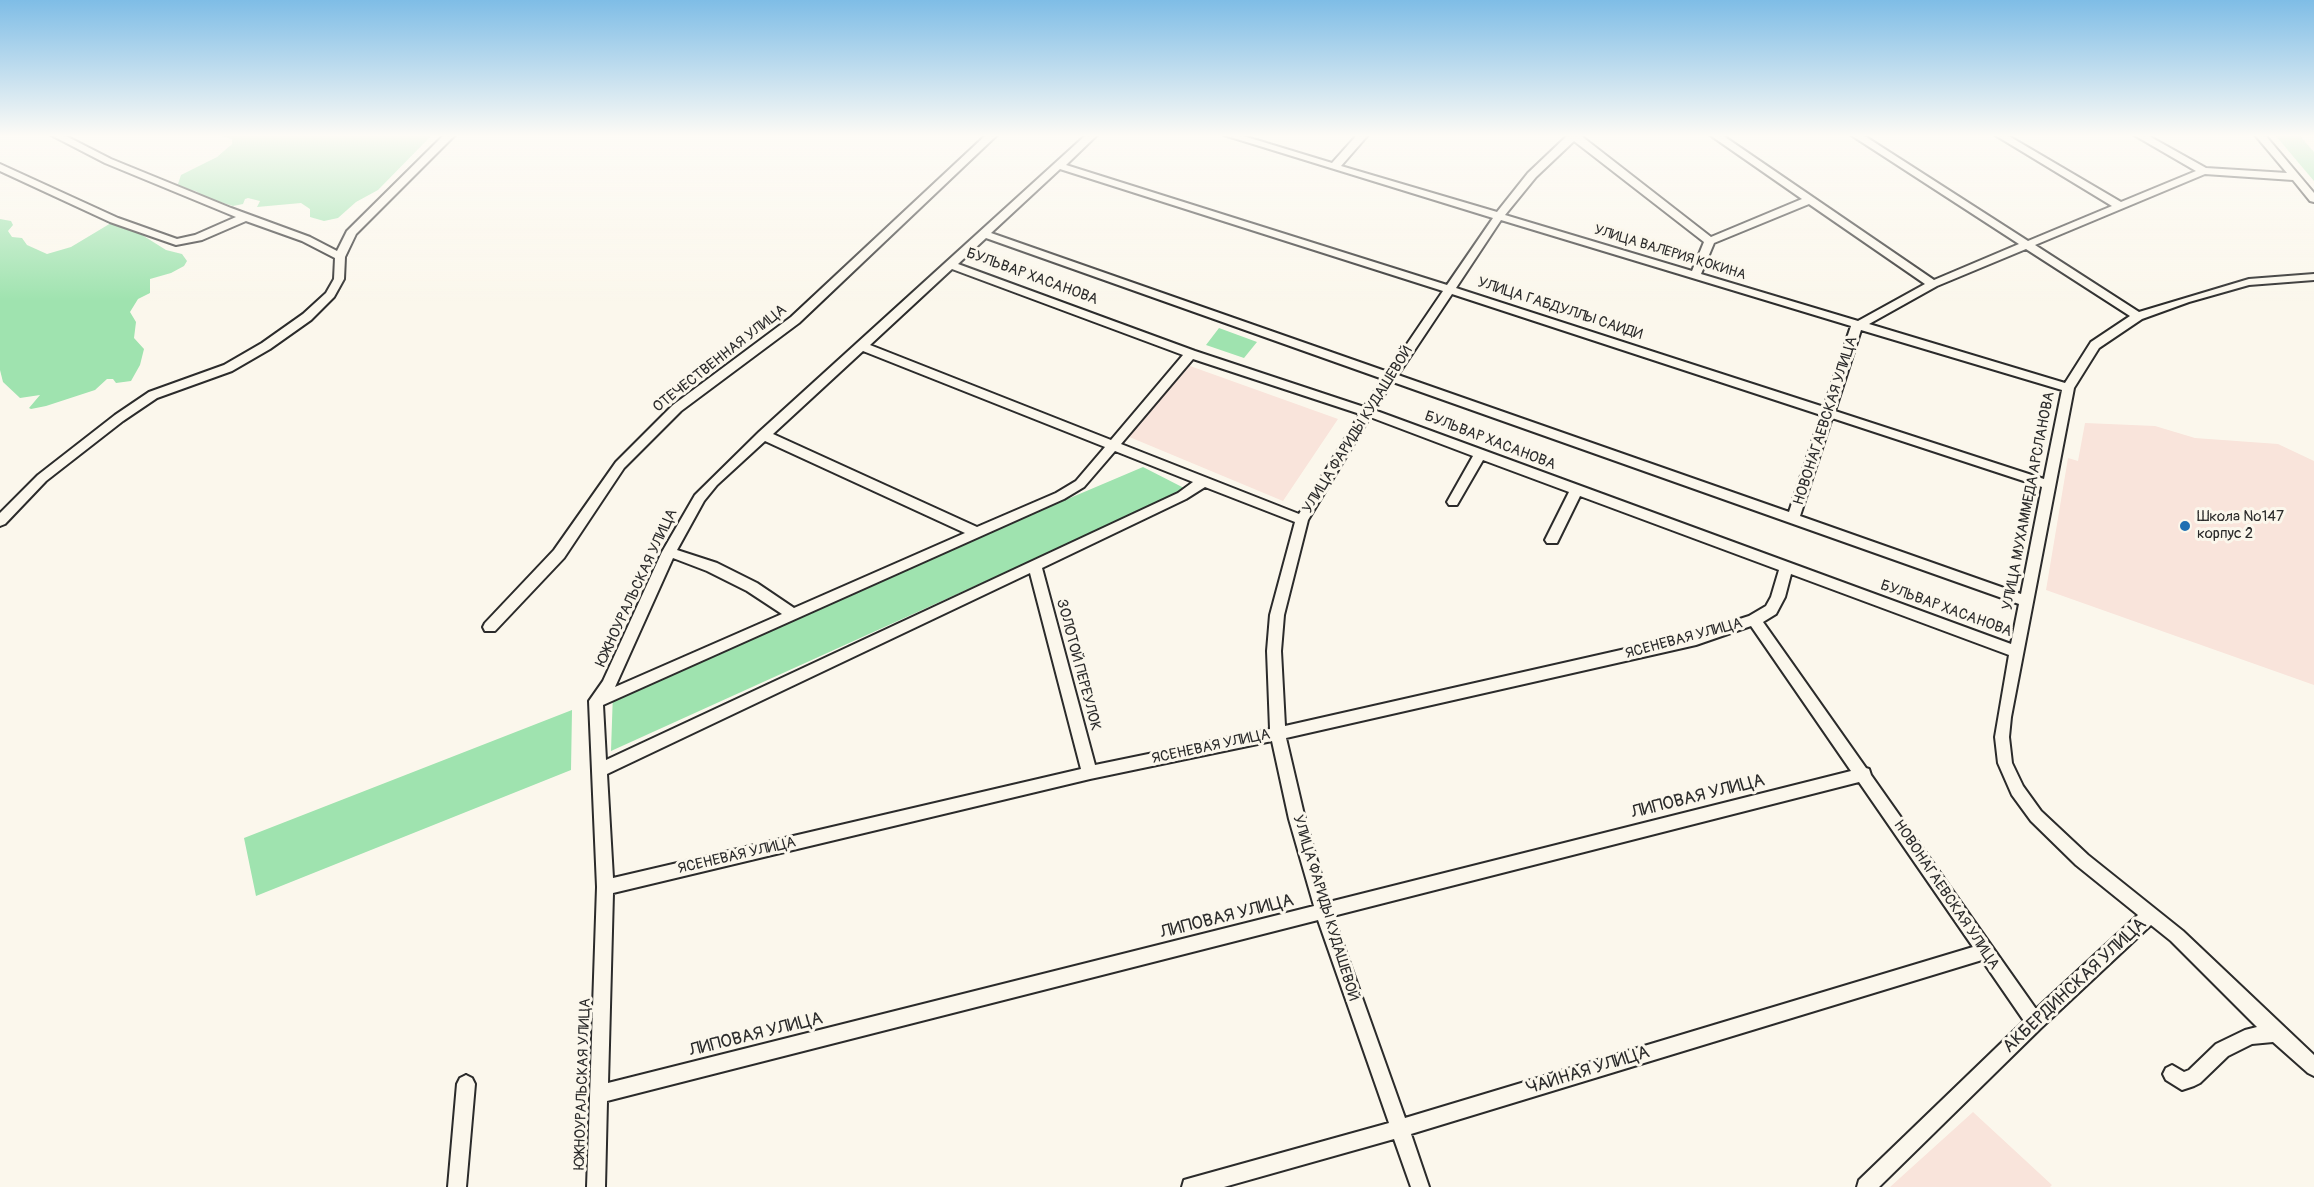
<!DOCTYPE html>
<meta charset="utf-8">
<style>
body{margin:0}
canvas{display:block;background:#fbf7ec}
</style>
<canvas width="2314" height="1187"></canvas>
<script>
const g = document.querySelector('canvas').getContext('2d');
g.lineJoin = 'round';
function fillPath(path, color) {
  g.fillStyle = color;
  g.fill(path, 'evenodd');
}
function shape(rows) {
  const path = new Path2D();
  for (const r of rows) {
    path.moveTo(r[0], r[1]);
    for (let i = 2; i < r.length; i += 2) path.lineTo(r[i], r[i + 1]);
  }
  return path;
}
function trace(path, color, width, dash) {
  g.strokeStyle = color;
  g.lineWidth = width;
  g.lineCap = dash ? 'butt' : 'round';
  g.setLineDash(dash || []);
  g.stroke(path);
}
function write(font, color, halo, rows, align = 'center') {
  g.font = font + ' Pangolin,sans-serif';
  g.lineWidth = 6;
  g.setLineDash([]);
  g.textBaseline = 'middle';
  g.strokeStyle = halo;
  g.fillStyle = color;
  for (const [text, x, y, turn = 0] of rows) {
    g.save();
    g.translate(x, y);
    g.rotate((+turn || 0) * Math.PI / 180);
    g.textAlign = isNaN(turn) ? turn : align;
    if (halo) g.strokeText(text, 0, 0);
    g.fillText(text, 0, 0);
    g.restore();
  }
}
const built = shape([
 [1190,366,1338,419,1283,501,1127,436],
 [2085,423,2155,426,2195,438,2278,444,2314,461,2314,685,2046,590,2068,458,2078,461],
 [1973,1112,2052,1185,2050,1187,1890,1187]
]);
const green = shape([
 [218,135,432,135,378,190,356,202,338,218,324,221,310,217,310,209,301,203,257,207,260,201,248,198,245,199,243,204,233,206,204,197,196,191,180,188,178,184,181,175,217,157,232,144,232,139],
 [2275,135,2299,135,2314,152,2314,181],
 [0,219,11,221,13,225,8,231,12,237,22,238,27,245,47,254,71,247,111,223,131,228,166,250,182,254,187,261,184,266,171,273,150,279,150,293,138,299,130,312,136,322,134,338,144,349,140,365,131,381,116,383,113,379,107,379,95,390,46,406,31,409,29,408,40,395,20,398,3,382,0,370],
 [1219,328,1257,342,1244,358,1206,345],
 [1143,467,1184,488,1180,493,611,751,613,692],
 [572,710,571,770,256,896,244,838]
]);
const minor = shape([
 [51,135,64,135,111,159,231,208,310,237,337,251,347,231,444,135,455,135,356,234,345,257,344,279,334,297,311,320,270,349,232,371,157,398,123,421,46,481,5,524,0,526,0,513,38,475,115,415,149,392,224,365,262,343,303,314,326,293,334,279,335,258,302,241,246,221,202,240,176,245,110,222,0,171,0,164,118,218,177,239,195,235,236,217,105,163,51,135],
 [986,135,997,135,799,323,681,411,624,468,564,558,495,631,485,631,483,627,485,623,554,550,616,462,673,405,791,317,986,135],
 [1086,135,1097,135,1066,165,1447,285,1493,218,1224,135,1240,135,1332,163,1357,135,1368,135,1341,166,1497,212,1528,173,1568,135,1580,135,1711,237,1802,199,1710,135,1722,135,1934,280,2019,244,1851,135,1863,135,2028,241,2112,206,1995,135,2007,135,2121,202,2196,171,2134,135,2147,135,2206,168,2287,173,2255,135,2265,135,2314,193,2314,202,2310,201,2293,180,2205,174,2035,245,2139,312,2249,279,2314,274,2314,280,2249,285,2189,302,2142,319,2099,348,2074,388,2011,717,2009,737,2012,763,2023,786,2041,811,2088,855,2183,931,2314,1055,2314,1076,2308,1073,2273,1042,2252,1044,2228,1056,2200,1083,2194,1086,2182,1090,2166,1080,2163,1074,2166,1068,2172,1065,2184,1072,2189,1070,2216,1044,2245,1030,2257,1027,2171,941,2151,925,2041,1028,1879,1187,1857,1187,1859,1180,2024,1021,1982,960,1411,1134,1429,1187,1411,1187,1394,1139,1224,1187,1182,1187,1184,1180,1191,1178,1389,1123,1318,920,607,1101,605,1187,587,1187,597,887,589,701,603,681,662,552,695,495,759,432,1086,135],
 [1574,141,1704,242,1692,271,1505,215,1536,177,1574,141],
 [1060,169,1443,291,1388,372,991,233,1060,169],
 [1809,204,1925,284,1858,321,1701,274,1714,243,1809,204],
 [1501,220,1851,326,1824,407,1456,288,1501,220],
 [986,238,1383,379,1364,407,1195,351,958,264,986,238],
 [2026,249,2130,316,2091,342,2065,383,1869,324,1937,286,2026,249],
 [952,269,1183,355,1111,440,870,345,952,269],
 [1452,294,1821,415,1789,512,1398,375,1452,294],
 [1861,330,2062,390,2044,479,1835,411,1861,330],
 [863,351,1105,447,1076,481,1056,493,977,527,773,434,863,351],
 [1193,359,1360,414,1299,514,1121,444,1193,359],
 [1393,382,2019,604,2011,644,1374,410,1393,382],
 [1370,417,1473,456,1447,502,1449,505,1457,505,1483,460,1569,492,1545,540,1547,543,1557,543,1580,496,1779,570,1771,597,1766,606,1749,616,1696,633,1285,726,1281,651,1284,615,1308,520,1370,417],
 [1832,418,2042,487,2021,594,1800,516,1832,418],
 [765,441,965,533,794,608,757,583,717,563,677,550,704,501,717,485,765,441],
 [1115,451,1193,482,1178,493,606,760,603,705,1064,499,1084,487,1115,451],
 [1205,487,1295,522,1270,615,1267,651,1270,729,1095,765,1042,568,1186,499,1205,487],
 [673,558,707,571,747,591,782,614,615,687,673,558],
 [1030,573,1081,769,613,878,607,774,1030,573],
 [1791,574,2009,655,1995,737,1998,763,2012,795,2031,821,2076,865,2138,915,2036,1009,1871,775,1869,769,1866,768,1763,622,1776,614,1785,597,1791,574],
 [1751,626,1851,771,1329,902,1305,819,1286,738,1696,645,1751,626],
 [1272,741,1289,819,1314,906,608,1083,613,893,1090,779,1272,741],
 [1859,782,1973,947,1405,1118,1333,916,1859,782],
 [466,1075,472,1078,475,1084,466,1187,448,1187,457,1084,460,1078,466,1075]
]);
const markers = [
 [2185,526,6,"#1f6fb2"]
];
const farStreetnames = [
 ["УЛИЦА ВАЛЕРИЯ КОКИНА",1670,253,17]
];
const streetNames = [
 ["БУЛЬВАР ХАСАНОВА",1032,277,20],
 ["УЛИЦА ГАБДУЛЛЫ САИДИ",1560,309,18],
 ["ОТЕЧЕСТВЕННАЯ УЛИЦА",720,359,-38],
 ["НОВОНАГАЕВСКАЯ УЛИЦА",1826,421,-72],
 ["УЛИЦА ФАРИДЫ КУДАШЕВОЙ",1358,430,-58],
 ["БУЛЬВАР ХАСАНОВА",1490,441,21],
 ["УЛИЦА МУХАММЕДА АРСЛАНОВА",2029,501,-79],
 ["ЮЖНОУРАЛЬСКАЯ УЛИЦА",637,588,-65],
 ["БУЛЬВАР ХАСАНОВА",1946,609,20],
 ["ЯСЕНЕВАЯ УЛИЦА",1684,639,-15],
 ["ЗОЛОТОЙ ПЕРЕУЛОК",1078,665,75],
 ["ЯСЕНЕВАЯ УЛИЦА",1211,747,-12],
 ["ЯСЕНЕВАЯ УЛИЦА",737,856,-13],
 ["НОВОНАГАЕВСКАЯ УЛИЦА",1946,895,56],
 ["УЛИЦА ФАРИДЫ КУДАШЕВОЙ",1325,908,73],
 ["ЮЖНОУРАЛЬСКАЯ УЛИЦА",583,1084,-88]
];
const poiNames = [
 ["Школа №147",2197,517],
 ["корпус 2",2197,534]
];
const nearStreetnames = [
 ["ЛИПОВАЯ УЛИЦА",1698,797,-14],
 ["ЛИПОВАЯ УЛИЦА",1227,917,-14],
 ["АКБЕРДИНСКАЯ УЛИЦА",2075,986,-43],
 ["ЛИПОВАЯ УЛИЦА",756,1035,-14],
 ["ЧАЙНАЯ УЛИЦА",1588,1071,-17]
];
fillPath(built, '#f9e4db');
fillPath(green, '#9fe3af');
trace(minor, '#2b2b2b', 4);
fillPath(minor, '#fbf7ec');
const sky = g.createLinearGradient(0, 0, 0, 301);
sky.addColorStop(0, '#7fbde6');
sky.addColorStop(0.45, '#fdfbf6');
sky.addColorStop(1, '#fdfbf600');
g.fillStyle = sky;
g.fillRect(0, 0, 2314, 301);
for (const [x, y, r, color] of markers) {
  const dot = new Path2D();
  dot.arc(x, y, r, 0, 2 * Math.PI);
  g.fillStyle = color;
  g.fill(dot);
  trace(dot, '#fbf7ec', 2);
}
write('14px', '#2b2b2b', '#fbf7ec', farStreetnames);
write('15px', '#2b2b2b', '#fbf7ec', streetNames);
write('15px', '#2b2b2b', '#fbf7ec', poiNames, 'left');
write('18px', '#2b2b2b', '#fbf7ec', nearStreetnames);
</script>
